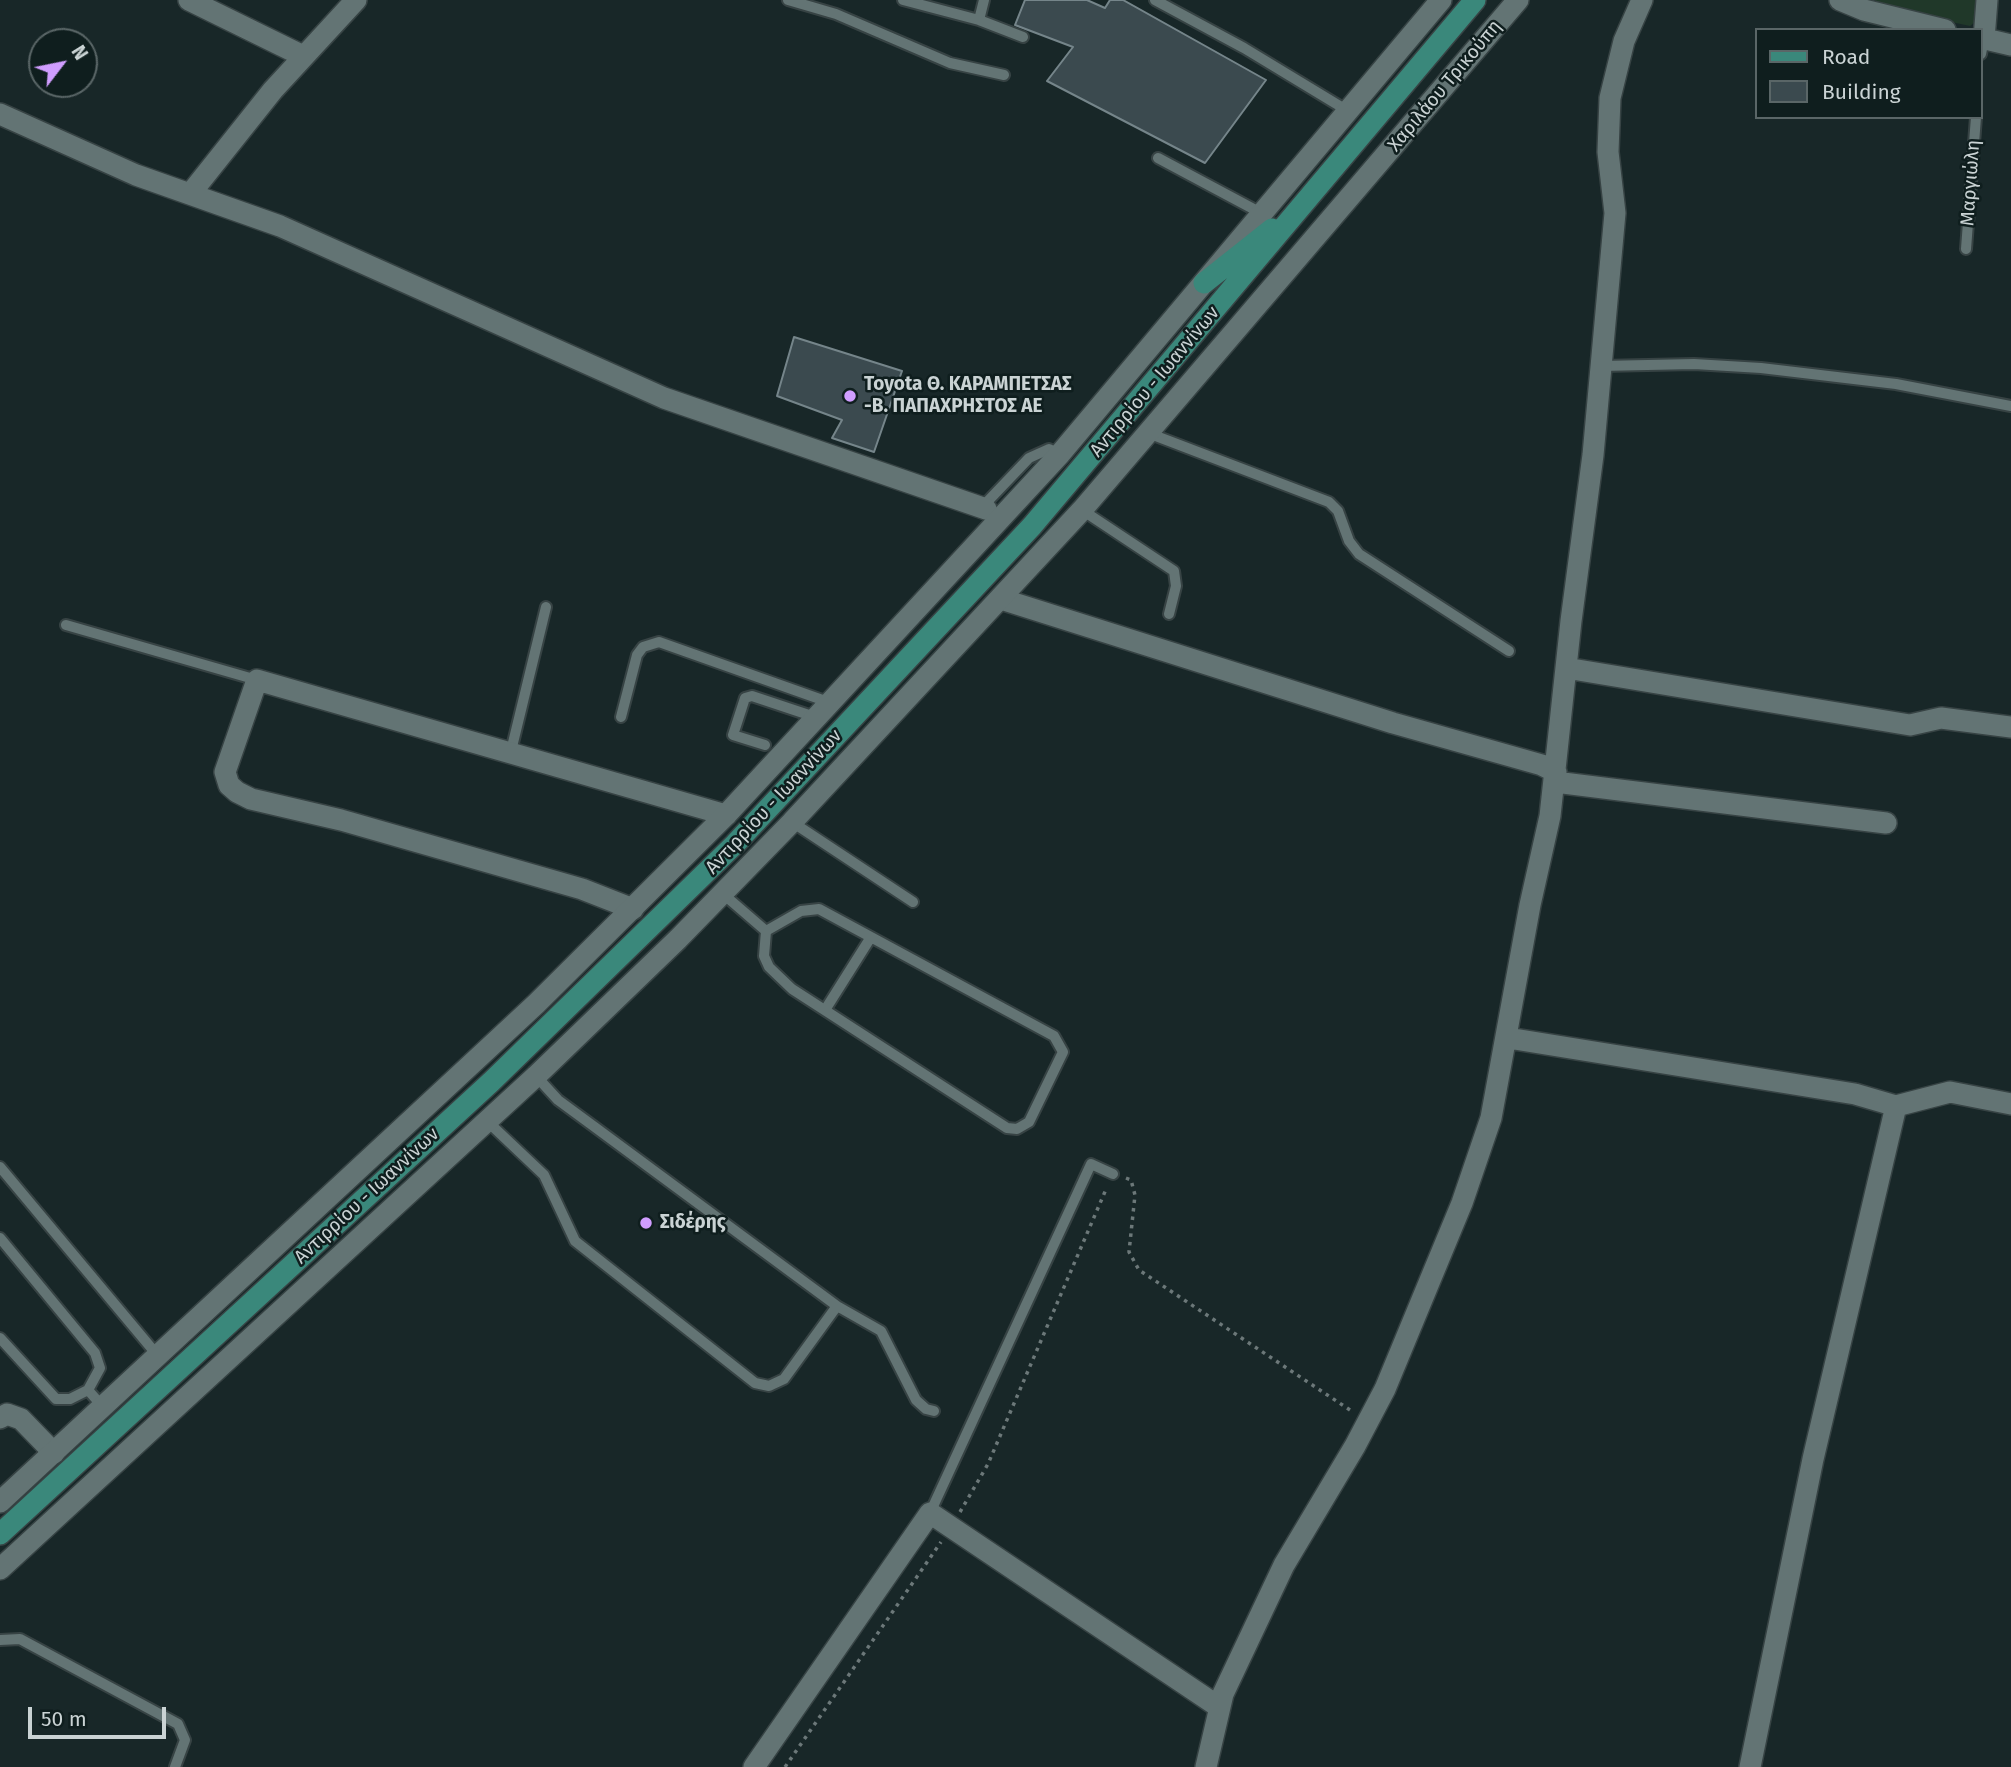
<!DOCTYPE html>
<meta charset="utf-8">
<style>
body{margin:0}
#map{position:relative;width:2011px;height:1767px;overflow:hidden;background:#182728;font-family:"Fira Sans",sans-serif}
canvas{display:block}
.legend{position:absolute;left:1755px;top:28px;width:228px;height:91px;box-sizing:border-box;background:#0f1e1e;border:2px solid #5a6667;margin:0;padding:9px 12px;list-style:none;font-size:21px;color:#cad3d4}
.legend li{display:flex;align-items:center;gap:14px;height:35px}
.legend b{width:35px;border:2px solid #5a6667}
.north{position:absolute;left:28px;top:28px;width:70px;height:70px;box-sizing:border-box;background:#0f1e1e;border:2px solid #5a6667;border-radius:50%;rotate:58deg;font-size:19px;font-weight:700;line-height:28px;text-align:center;color:#cad3d4}
.north::after{content:'';display:block;margin:auto;width:24px;height:32px;background:#d09dff;clip-path:polygon(50% 0,100% 100%,50% 72%,0 100%)}
.scale{position:absolute;left:28px;top:1707px;width:138px;height:32px;box-sizing:border-box;border:4px solid #cad3d4;border-top:0;padding-left:9px;font-size:21px;line-height:24px;white-space:nowrap;color:#cad3d4;-webkit-text-stroke:5px #0f1e1e;paint-order:stroke}
</style>
<div id="map">
<canvas width="2011" height="1767"></canvas>
<ul class="legend">
<li><b style="height:9px;background:#3a887b"></b>Road</li>
<li><b style="height:19px;background:#3b4a4f"></b>Building</li>
</ul>
<div class="north">N</div>
<div class="scale">50 m</div>
</div>
<script>
const g = document.querySelector('canvas').getContext('2d');
g.lineJoin = 'round';
function fillPath(path, color) {
  g.fillStyle = color;
  g.fill(path, 'evenodd');
}
function shape(rows) {
  const path = new Path2D();
  for (const r of rows) {
    path.moveTo(r[0], r[1]);
    for (let i = 2; i < r.length; i += 2) path.lineTo(r[i], r[i + 1]);
  }
  return path;
}
function trace(path, color, width, dash) {
  g.strokeStyle = color;
  g.lineWidth = width;
  g.lineCap = dash ? 'butt' : 'round';
  g.setLineDash(dash || []);
  g.stroke(path);
}
function write(font, color, halo, rows, align = 'center') {
  g.font = font + ' "Fira Sans",sans-serif';
  g.lineWidth = 5;
  g.setLineDash([]);
  g.textBaseline = 'middle';
  g.strokeStyle = halo;
  g.fillStyle = color;
  for (const [text, x, y, turn = 0] of rows) {
    g.save();
    g.translate(x, y);
    g.rotate((+turn || 0) * Math.PI / 180);
    g.textAlign = isNaN(turn) ? turn : align;
    if (halo) g.strokeText(text, 0, 0);
    g.fillText(text, 0, 0);
    g.restore();
  }
}
const green = shape([
 [1875,0,1981,0,1975,22,1970,26,1876,6]
]);
const building = shape([
 [1025,0,1087,0,1105,8,1110,0,1123,0,1266,80,1205,163,1047,81,1073,47,1015,25,1025,0],
 [794,337,902,371,874,452,832,438,842,420,777,396,794,337]
]);
const path = shape([
 [1126,1178,1131,1180,1135,1195,1129,1252,1139,1270,1353,1412],
 [960,1512,988,1464,1107,1187],
 [785,1767,941,1542]
]);
const service = shape([
 [788,0,836,14,950,63,1004,75],
 [903,0,979,20,984,0],
 [1155,0,1244,48,1348,111],
 [979,20,1023,37],
 [1981,54,1984,39],
 [1158,158,1261,213],
 [1966,249,1976,117],
 [1601,366,1694,364,1761,368,1896,384,2011,406],
 [1148,433,1329,502,1338,511,1349,541,1359,554,1509,651],
 [986,509,987,502,1029,458,1049,449,1060,454],
 [1082,510,1174,571,1176,586,1169,614],
 [66,625,257,680],
 [621,717,637,655,643,647,659,642,831,703],
 [765,745,733,735,745,698,752,696,818,718],
 [511,751,546,607],
 [792,822,913,902],
 [722,893,766,931,764,956,769,967,792,989,1007,1128,1017,1129,1029,1122,1063,1052,1054,1036,819,909,801,911,766,931],
 [825,1010,871,937],
 [536,1076,558,1100,592,1125,837,1306,881,1331,916,1400,926,1409,934,1411],
 [487,1121,544,1175,575,1241,755,1383,769,1386,784,1379,837,1306],
 [0,1167,158,1356],
 [0,1238,95,1353,100,1368,88,1390],
 [0,1338,56,1399,70,1399,88,1390,103,1407],
 [930,1513,1091,1164,1113,1174],
 [0,1640,20,1639,178,1724,185,1740,175,1767]
]);
const minor = shape([
 [189,0,303,56],
 [1840,0,1864,10,1945,30],
 [1981,38,2011,45],
 [1984,39,1987,0],
 [0,114,136,175,280,226,664,398,986,509],
 [191,193,273,90,356,0],
 [1001,599,1393,723,1542,765,1556,772],
 [1566,668,1910,725,1941,718,2011,727],
 [1555,782,1886,823],
 [633,909,582,889,341,820,251,799,237,792,229,785,225,772,257,680,726,815],
 [1508,1038,1855,1094,1896,1106,1950,1092,2011,1104],
 [0,1418,7,1414,21,1419,54,1453],
 [754,1767,930,1513,1219,1707],
 [1206,1767,1223,1694,1284,1565,1355,1446,1385,1389,1462,1203,1491,1118,1530,905,1550,816,1571,621,1593,455,1615,213,1608,152,1610,98,1624,41,1642,0],
 [1750,1767,1813,1459,1896,1106]
]);
const tertiary = shape([
 [0,1502,536,1004,726,815,1060,454,1441,0],
 [0,1569,536,1076,678,939,792,822,1082,510,1518,0]
]);
const primary = shape([
 [1204,283,1272,229],
 [0,1534,491,1082,735,844,1032,526,1475,0]
]);
const markers = [
 [850,396,7,"#d09dff"],
 [646,1223,7,"#d09dff"]
];
const streetNames = [
 ["Χαριλάου Τρικούπη",1445,86,-50],
 ["Μαργιώλη",1971,183,-86],
 ["Αντιρρίου - Ιωαννίνων",1155,382,-50],
 ["Αντιρρίου - Ιωαννίνων",774,802,-47],
 ["Αντιρρίου - Ιωαννίνων",367,1196,-43]
];
const poiNames = [
 ["Toyota Θ. ΚΑΡΑΜΠΕΤΣΑΣ",864,385],
 ["-Β. ΠΑΠΑΧΡΗΣΤΟΣ ΑΕ",864,407],
 ["Σιδέρης",660,1223]
];
fillPath(green, '#203829');
fillPath(building, '#3b4a4f');
trace(building, '#75858a', 2);
trace(service, '#374344', 14);
trace(minor, '#374344', 24);
trace(tertiary, '#374344', 24);
trace(primary, '#374344', 24);
trace(path, '#6c7879', 3.5, [3.5, 5]);
trace(service, '#637474', 10);
trace(minor, '#637474', 21);
trace(tertiary, '#637474', 21);
trace(primary, '#3a887b', 21);
for (const [x, y, r, color] of markers) {
  const dot = new Path2D();
  dot.arc(x, y, r, 0, 2 * Math.PI);
  g.fillStyle = color;
  g.fill(dot);
  trace(dot, '#0f1e1e', 2.5);
}
write('19px', '#cad3d4', '#0f1e1e', streetNames);
write('bold 19px', '#cad3d4', '#0f1e1e', poiNames, 'left');
</script>
